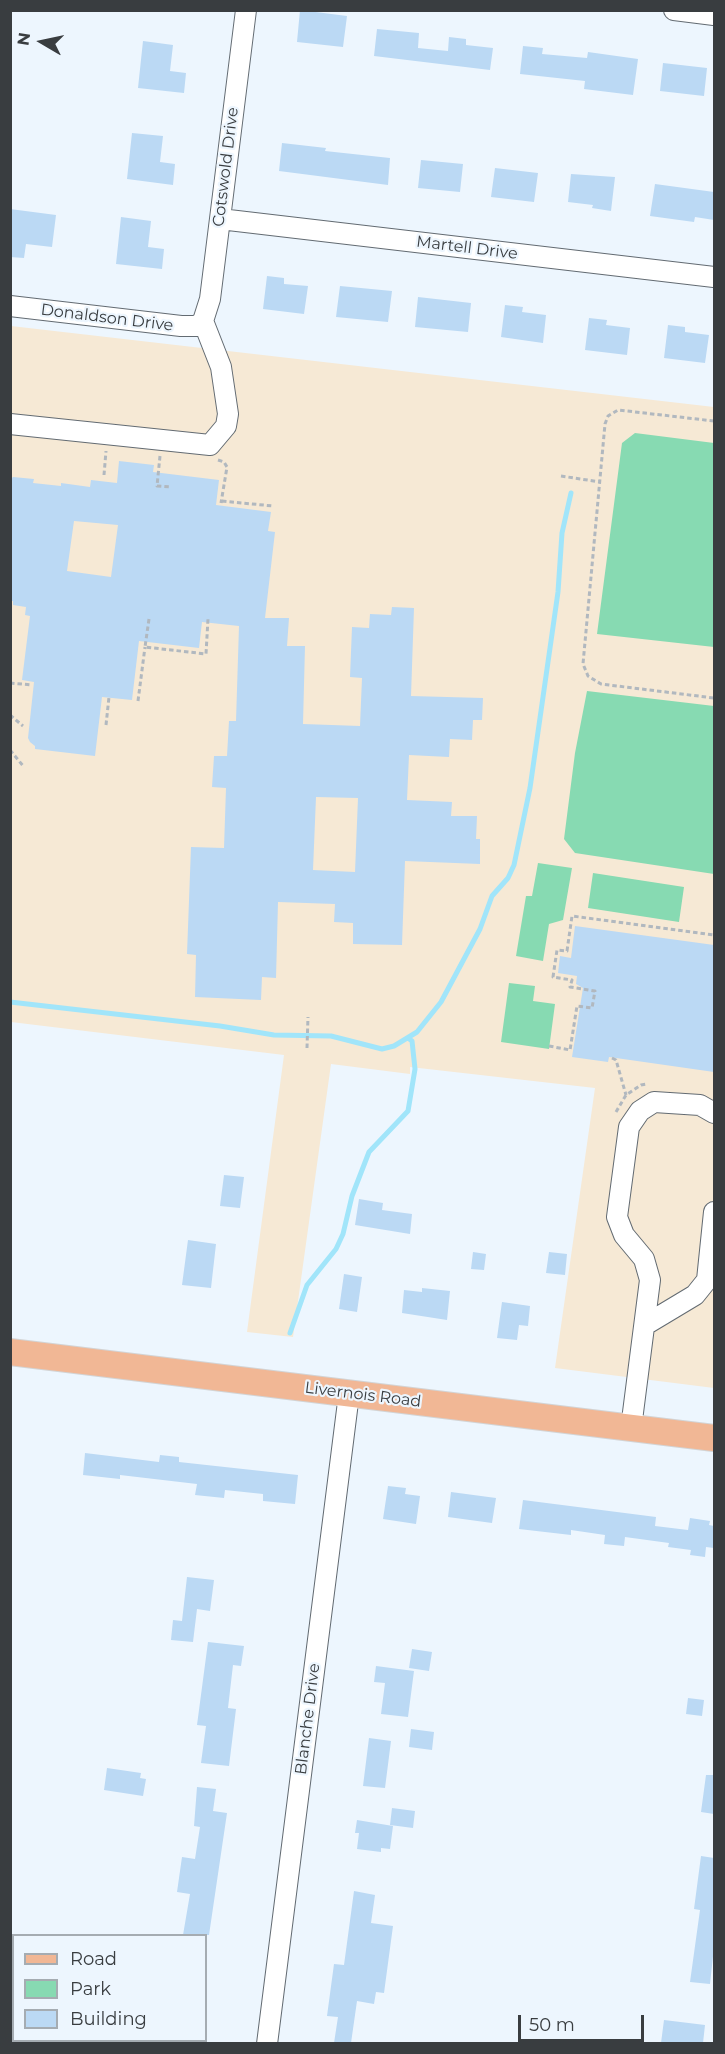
<!DOCTYPE html>
<style>
body{margin:0}
#map{position:relative;width:725px;height:2054px;overflow:hidden;background:#edf6fe;font-family:Montserrat,sans-serif}
canvas{display:block}
.frame{position:absolute;inset:0;border:12px solid #393d40;pointer-events:none}
.legend{position:absolute;left:12px;top:1934px;width:195px;height:108px;box-sizing:border-box;background:#edf6fe;border:2px solid #a5acb2;margin:0;padding:8px 10px;list-style:none;font-size:18px;color:#393d40}
.legend li{display:flex;align-items:center;gap:12px;height:30px}
.legend b{width:30px;border:2px solid #a5acb2}
.north{position:absolute;left:12px;top:12px;width:60px;height:60px;-webkit-text-stroke:4px #edf6fe;paint-order:stroke;rotate:279deg;font-size:16px;font-weight:700;line-height:24px;text-align:center;color:#393d40}
.north::after{content:'';display:block;margin:auto;width:21px;height:27px;background:#393d40;clip-path:polygon(50% 0,100% 100%,50% 72%,0 100%)}
.scale{position:absolute;left:518px;top:2015px;width:126px;height:27px;box-sizing:border-box;border:3px solid #393d40;border-top:0;padding-left:8px;font-size:18px;line-height:21px;white-space:nowrap;color:#393d40;-webkit-text-stroke:4px #edf6fe;paint-order:stroke}
</style>
<div id="map">
<canvas width="725" height="2054"></canvas>
<div class="frame"></div>
<ul class="legend">
<li><b style="height:8px;background:#f1b795"></b>Road</li>
<li><b style="height:16px;background:#87dab2"></b>Park</li>
<li><b style="height:16px;background:#bbd9f4"></b>Building</li>
</ul>
<div class="north">N</div>
<div class="scale">50 m</div>
</div>
<script>
const g = document.querySelector('canvas').getContext('2d');
g.lineJoin = 'round';
function fillPath(path, color) {
  g.fillStyle = color;
  g.fill(path, 'evenodd');
}
function shape(rows) {
  const path = new Path2D();
  for (const r of rows) {
    path.moveTo(r[0], r[1]);
    for (let i = 2; i < r.length; i += 2) path.lineTo(r[i], r[i + 1]);
  }
  return path;
}
function trace(path, color, width, dash) {
  g.strokeStyle = color;
  g.lineWidth = width;
  g.lineCap = dash ? 'butt' : 'round';
  g.setLineDash(dash || []);
  g.stroke(path);
}
function write(font, color, halo, rows, align = 'center') {
  g.font = font + ' Montserrat,sans-serif';
  g.lineWidth = 4.5;
  g.setLineDash([]);
  g.textBaseline = 'middle';
  g.strokeStyle = halo;
  g.fillStyle = color;
  for (const [text, x, y, turn = 0] of rows) {
    g.save();
    g.translate(x, y);
    g.rotate((+turn || 0) * Math.PI / 180);
    g.textAlign = isNaN(turn) ? turn : align;
    if (halo) g.strokeText(text, 0, 0);
    g.fillText(text, 0, 0);
    g.restore();
  }
}
const education = shape([
 [11,326,714,407,714,1388,555,1368,595,1088,410,1067,410,1074,331,1064,293,1337,247,1332,284,1055,11,1022]
]);
const green = shape([
 [635,433,714,443,714,647,597,634,622,443],
 [587,691,714,706,714,874,575,853,564,839,575,753],
 [538,863,572,868,563,920,549,924,543,961,516,956,526,896,532,896],
 [593,873,684,887,679,922,588,908],
 [509,983,535,986,533,1001,555,1004,549,1049,501,1042]
]);
const stream = shape([
 [10,1002,220,1026,274,1035,331,1036,382,1049,394,1046,417,1032,441,1002,480,929,492,896,508,878,514,865,530,788,558,592,562,533,571,493],
 [290,1333,307,1285,336,1249,343,1234,352,1196,369,1152,408,1111,415,1069,412,1041,408,1038]
]);
const building = shape([
 [300,10,347,16,343,47,297,42],
 [377,29,419,33,418,48,448,51,449,37,466,39,466,45,493,48,490,70,374,56],
 [143,41,173,45,170,71,186,73,184,93,138,88],
 [523,46,543,48,542,54,587,58,588,52,638,59,633,95,584,89,585,81,520,74],
 [663,63,707,68,704,96,660,91],
 [132,133,163,136,160,162,175,164,173,185,127,179],
 [282,143,326,148,325,151,390,158,388,185,279,171],
 [421,160,463,164,460,192,418,188],
 [495,168,538,173,534,202,491,197],
 [571,174,615,177,611,211,592,208,593,205,568,202],
 [655,184,714,192,714,220,695,217,694,222,650,216],
 [10,209,56,215,52,247,26,244,24,258,10,257],
 [121,217,151,221,148,247,164,249,162,269,116,264],
 [267,276,284,278,284,284,308,286,304,314,263,309],
 [340,286,392,291,388,322,336,317],
 [418,297,471,303,468,332,415,327],
 [505,305,523,307,522,312,546,315,543,343,501,337],
 [589,318,607,320,606,325,630,328,627,355,585,350],
 [668,325,685,327,685,332,709,335,705,363,664,358],
 [119,461,154,465,153,472,219,480,216,505,271,512,268,531,275,532,265,618,289,618,287,646,305,646,303,724,360,726,362,678,350,677,352,627,369,628,370,614,391,615,392,607,414,608,411,696,483,698,482,720,473,720,472,740,450,739,449,757,409,755,407,800,452,802,451,816,477,816,476,839,480,839,480,864,405,861,402,945,353,944,353,923,334,922,335,904,278,902,276,978,262,977,261,1000,195,997,196,955,187,954,191,847,224,848,226,788,212,787,214,756,227,756,229,721,236,721,239,626,202,622,199,648,139,641,132,700,102,697,95,756,35,749,35,746,30,742,28,738,34,682,22,680,30,616,25,615,26,607,13,605,13,601,10,601,10,480,13,477,34,479,33,483,61,486,61,483,90,487,91,480,117,483],
 [74,521,118,525,111,577,67,571],
 [316,797,358,798,355,872,313,870],
 [575,926,714,945,714,1072,609,1057,608,1062,572,1057,583,988,576,984,577,976,558,973,560,956,571,958],
 [224,1175,244,1177,240,1208,220,1206],
 [359,1199,383,1203,382,1210,412,1214,410,1234,355,1225],
 [188,1240,216,1244,211,1288,182,1285],
 [473,1252,486,1254,484,1270,471,1269],
 [549,1252,567,1254,565,1275,546,1273],
 [344,1274,362,1277,357,1312,339,1309],
 [422,1288,450,1291,447,1320,402,1313,404,1290,422,1292],
 [502,1302,530,1306,528,1326,519,1325,517,1340,497,1338],
 [85,1453,159,1462,160,1455,179,1457,179,1462,298,1475,295,1504,263,1501,263,1494,225,1490,224,1498,195,1495,197,1484,120,1475,120,1479,83,1475],
 [388,1486,406,1488,405,1494,420,1496,416,1524,383,1519],
 [451,1492,496,1498,492,1523,448,1517],
 [523,1500,656,1517,655,1526,688,1530,690,1518,710,1521,709,1525,714,1526,714,1548,706,1547,705,1557,690,1555,691,1550,668,1547,669,1543,625,1537,624,1546,604,1544,605,1535,571,1530,571,1535,519,1529],
 [187,1577,214,1580,210,1611,197,1609,193,1642,171,1640,173,1620,182,1621],
 [208,1642,244,1646,241,1666,233,1665,228,1708,236,1709,229,1766,201,1763,206,1726,197,1725],
 [412,1649,432,1652,429,1671,409,1668],
 [376,1666,414,1671,408,1717,381,1714,385,1683,374,1682],
 [688,1698,704,1700,702,1716,686,1714],
 [411,1729,434,1732,432,1750,409,1747],
 [369,1738,391,1741,385,1788,363,1786],
 [107,1768,141,1773,140,1778,146,1779,143,1796,104,1790],
 [706,1775,714,1775,714,1814,701,1812],
 [197,1787,216,1789,213,1811,227,1813,209,1935,183,1935,190,1894,177,1892,182,1857,195,1859,200,1827,194,1826],
 [392,1808,415,1811,413,1828,390,1825],
 [357,1820,393,1826,390,1849,381,1848,381,1852,357,1849,359,1833,355,1833],
 [701,1856,714,1858,714,1947,710,1984,690,1982,700,1910,694,1909],
 [354,1891,375,1895,371,1923,393,1926,384,1993,376,1992,374,2004,357,2001,351,2043,334,2043,338,2017,327,2016,334,1964,344,1965],
 [664,2020,705,2025,703,2043,661,2043]
]);
const path = shape([
 [714,421,618,410,608,416,605,424,583,664,588,676,601,684,714,698],
 [160,456,157,486,171,487],
 [218,460,224,462,227,467,221,503],
 [104,475,106,451],
 [561,476,600,482],
 [222,501,273,506],
 [149,619,145,647,206,654,208,619],
 [10,683,32,685],
 [138,701,145,647],
 [10,715,23,726],
 [106,725,109,697],
 [10,750,24,767],
 [549,1046,570,1050,577,1006,592,1008,595,991,570,987,572,980,553,977,557,950,567,951,572,916,714,935],
 [307,1048,308,1017],
 [612,1058,616,1060,626,1095],
 [616,1112,626,1095,641,1085,647,1084]
]);
const minor = shape([
 [674,10,714,15],
 [220,219,714,277],
 [10,306,181,326,197,326,203,321],
 [203,321,210,299,246,10],
 [10,424,210,445,226,426,228,414,221,367,203,321],
 [645,1325,695,1295,707,1280,714,1212],
 [631,1428,650,1280,644,1259,624,1235,617,1217,629,1127,640,1111,654,1102,700,1105,714,1113],
 [267,2044,349,1394]
]);
const major = shape([
 [10,1352,714,1438]
]);
const streetNames = [
 ["Cotswold Drive",226,167,-83],
 ["Martell Drive",467,248,7],
 ["Donaldson Drive",107,318,7],
 ["Livernois Road",363,1395,7],
 ["Blanche Drive",308,1719,-83]
];
fillPath(education, '#f6e9d5');
fillPath(green, '#87dab2');
trace(stream, '#a1e5fa', 5);
fillPath(building, '#bbd9f4');
trace(minor, '#636b72', 22);
trace(major, '#d3d4d5', 28);
trace(path, '#b1b8bf', 3, [4.5, 3]);
trace(minor, '#fff', 20);
trace(major, '#f1b795', 26);
write('16px', '#393d40', '#edf6fe', streetNames);
</script>
